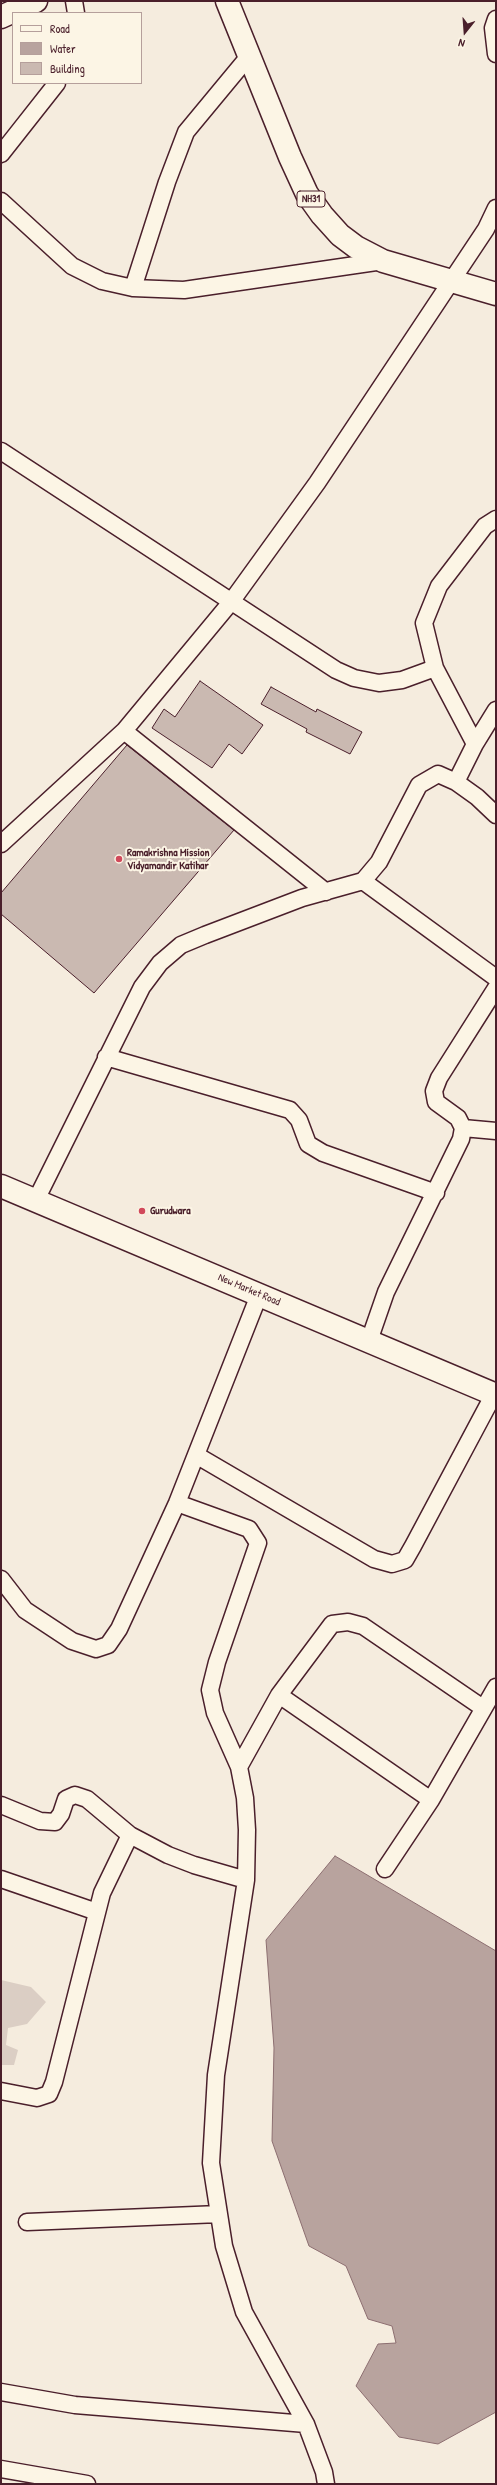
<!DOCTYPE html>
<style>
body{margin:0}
#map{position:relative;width:497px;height:2485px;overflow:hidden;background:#f5ecde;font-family:"Patrick Hand",sans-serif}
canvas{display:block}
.frame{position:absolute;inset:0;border:2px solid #4a1f2b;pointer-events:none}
.legend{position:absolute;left:12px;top:12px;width:130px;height:72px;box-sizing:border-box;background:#fcf5e5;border:1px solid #b59f9b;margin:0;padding:5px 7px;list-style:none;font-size:12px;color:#4a1f2b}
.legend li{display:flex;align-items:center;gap:8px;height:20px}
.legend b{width:20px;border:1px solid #b59f9b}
.north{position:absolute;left:445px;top:12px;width:40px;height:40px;-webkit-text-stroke:3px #fcf5e5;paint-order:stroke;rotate:197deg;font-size:11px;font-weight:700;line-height:16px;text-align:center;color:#4a1f2b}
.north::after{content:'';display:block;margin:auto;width:14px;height:18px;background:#4a1f2b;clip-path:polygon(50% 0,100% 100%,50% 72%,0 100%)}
</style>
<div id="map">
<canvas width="497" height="2485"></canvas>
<div class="frame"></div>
<ul class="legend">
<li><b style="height:5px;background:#fcf5e5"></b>Road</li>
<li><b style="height:11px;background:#b8a39e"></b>Water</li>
<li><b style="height:11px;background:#cab9b1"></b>Building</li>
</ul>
<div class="north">N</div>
</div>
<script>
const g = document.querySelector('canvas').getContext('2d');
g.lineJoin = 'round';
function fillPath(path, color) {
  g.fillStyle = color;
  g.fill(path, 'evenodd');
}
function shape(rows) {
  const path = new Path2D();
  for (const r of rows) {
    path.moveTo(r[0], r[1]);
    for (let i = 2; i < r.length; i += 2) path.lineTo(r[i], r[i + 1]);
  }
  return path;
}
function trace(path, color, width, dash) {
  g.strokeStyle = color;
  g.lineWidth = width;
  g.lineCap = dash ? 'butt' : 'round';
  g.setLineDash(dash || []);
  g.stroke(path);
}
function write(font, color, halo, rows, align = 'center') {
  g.font = font + ' "Patrick Hand",sans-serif';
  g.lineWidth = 4;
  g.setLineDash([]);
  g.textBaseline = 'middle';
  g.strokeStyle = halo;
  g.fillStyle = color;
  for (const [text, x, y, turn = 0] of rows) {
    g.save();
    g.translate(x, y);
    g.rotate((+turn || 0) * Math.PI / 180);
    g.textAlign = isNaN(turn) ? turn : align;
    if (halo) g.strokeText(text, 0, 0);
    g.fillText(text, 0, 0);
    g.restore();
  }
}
const green = shape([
 [1,1980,31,1987,46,2002,27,2024,8,2028,6,2045,18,2050,14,2065,1,2065]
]);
const water = shape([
 [335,1856,496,1951,496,2412,438,2444,399,2437,356,2386,378,2344,396,2343,392,2326,368,2319,346,2266,309,2246,272,2141,274,2048,266,1940,335,1856]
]);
const building = shape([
 [200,681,263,725,242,754,229,744,212,768,152,728,164,709,175,717,200,681],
 [271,687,316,712,317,709,362,732,350,754,306,732,307,729,261,704,271,687],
 [127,745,234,830,94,993,1,914,1,893,127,745]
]);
const street = shape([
 [74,1,76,13],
 [496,19,493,28,496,54],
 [1,154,57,83],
 [1,201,72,266,102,281,133,288,184,290,383,261],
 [133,288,167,182,186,132,249,56],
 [1,451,336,670,354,678,379,683,402,680,435,668],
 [124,731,326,892],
 [475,744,435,668,424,623,439,586,485,526,496,519],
 [456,782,475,744,496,710],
 [1,844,124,731,231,602,317,483,486,229,496,208],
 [363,881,496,978],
 [106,1057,290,1110,299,1120,308,1144,323,1153,436,1193],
 [463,1128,496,1131],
 [36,1200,142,987,160,963,181,945,205,935,302,898,363,881,379,862,419,785,438,774,456,782,477,797,496,815],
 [369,1341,386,1292,461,1139,463,1128,458,1118,436,1102,434,1091,439,1078,496,988],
 [196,1455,374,1559,392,1564,405,1560,413,1546,494,1394],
 [177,1503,249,1529,258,1543,217,1662,210,1690,215,1713,239,1767,245,1798,247,1830,246,1880,216,2075,211,2163,224,2246,244,2312,306,2424,324,2472,326,2484],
 [1,1579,25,1610,72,1641,96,1649,108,1645,119,1629,177,1503,259,1295],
 [279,1695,431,1800],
 [239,1767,279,1695,332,1624,348,1622,363,1626,483,1708],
 [1,1805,40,1821,55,1822,61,1814,66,1799,75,1795,87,1799,130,1835,168,1855,194,1865,246,1880],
 [385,1869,431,1800,496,1687],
 [1,1879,97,1912],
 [1,2091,37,2098,49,2094,54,2082,102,1893,130,1835],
 [27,2222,219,2214],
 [1,2392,75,2405,306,2424],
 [1,2469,87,2484]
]);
const secondary = shape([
 [1,17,36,1],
 [1,1186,496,1395]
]);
const highway = shape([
 [227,1,290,157,307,194,322,215,340,235,356,247,383,261,496,294]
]);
const markers = [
 [119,859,4,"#d1495b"],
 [142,1211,4,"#d1495b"]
];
const shields = [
 [311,199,28]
];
const shieldNames = [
 ["NH31",311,199]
];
const poiNames = [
 ["Ramakrishna Mission",127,853],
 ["Vidyamandir Katihar",127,866],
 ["Gurudwara",150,1211]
];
const streetNames = [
 ["New Market Road",249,1290,23]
];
fillPath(green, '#dbcec4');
fillPath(water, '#b8a39e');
trace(water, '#8c6e70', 1);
fillPath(building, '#cab9b1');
trace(building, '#4a1f2b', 1);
trace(street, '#4a1f2b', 19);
trace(secondary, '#4a1f2b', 25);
trace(highway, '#4a1f2b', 25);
trace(street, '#fcf5e5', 16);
trace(secondary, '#fcf5e5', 22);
trace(highway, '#fcf5e5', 22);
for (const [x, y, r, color] of markers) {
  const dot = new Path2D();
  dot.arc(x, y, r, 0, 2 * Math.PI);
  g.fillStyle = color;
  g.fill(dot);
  trace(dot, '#fcf5e5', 1.5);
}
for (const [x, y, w] of shields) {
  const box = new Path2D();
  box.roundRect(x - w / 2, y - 8, w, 16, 3);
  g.fillStyle = '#fcf5e5';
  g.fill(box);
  trace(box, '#4a1f2b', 1);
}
write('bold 10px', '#4a1f2b', null, shieldNames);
write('bold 11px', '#4a1f2b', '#fcf5e5', poiNames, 'left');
write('11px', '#4a1f2b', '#fcf5e5', streetNames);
</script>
